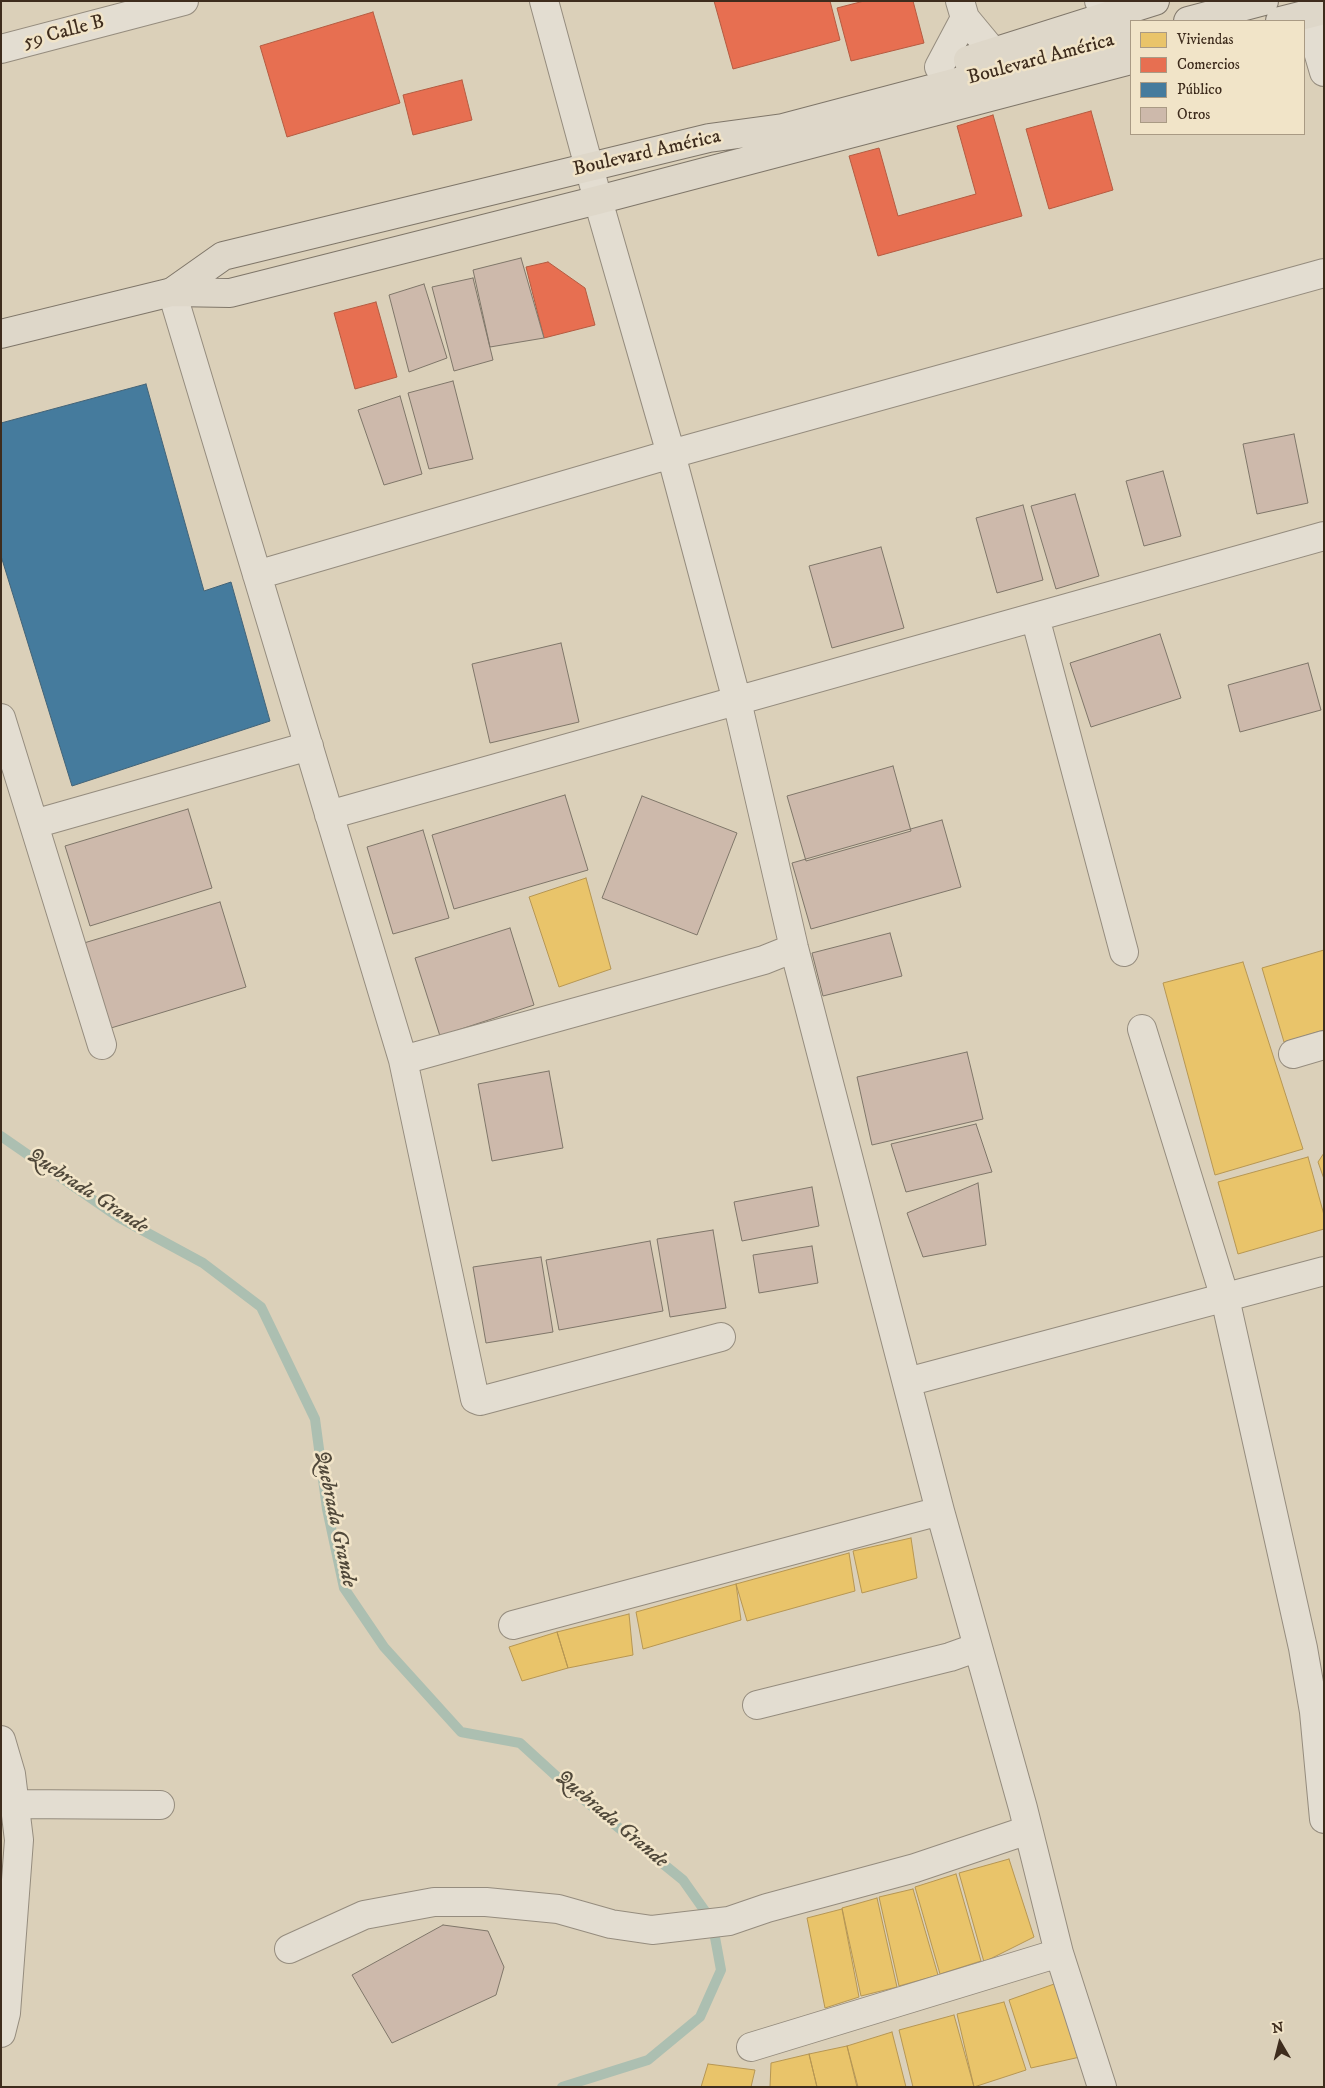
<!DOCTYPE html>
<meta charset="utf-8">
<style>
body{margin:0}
#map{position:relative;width:1325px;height:2088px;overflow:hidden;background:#dbd0b9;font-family:"IM FELL DW Pica",serif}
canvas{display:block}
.frame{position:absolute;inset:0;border:2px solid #3e2c1d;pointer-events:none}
.legend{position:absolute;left:1130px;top:20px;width:175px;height:115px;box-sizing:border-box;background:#f1e4c8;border:1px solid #a99a84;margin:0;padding:6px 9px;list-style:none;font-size:15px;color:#3e2c1d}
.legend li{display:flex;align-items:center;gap:10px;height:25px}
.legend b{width:25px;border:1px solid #a99a84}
.north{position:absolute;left:1255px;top:2018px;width:50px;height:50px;-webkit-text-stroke:4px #f1e4c8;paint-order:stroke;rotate:352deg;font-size:14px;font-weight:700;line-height:20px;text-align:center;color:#3e2c1d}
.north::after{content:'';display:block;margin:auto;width:18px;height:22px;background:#3e2c1d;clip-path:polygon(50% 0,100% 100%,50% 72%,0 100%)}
</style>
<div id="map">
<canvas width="1325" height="2088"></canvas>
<div class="frame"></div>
<ul class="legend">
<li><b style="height:14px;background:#e9c46a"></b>Viviendas</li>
<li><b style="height:14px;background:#e76f51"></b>Comercios</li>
<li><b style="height:14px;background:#457b9d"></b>Público</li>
<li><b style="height:14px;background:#cdb9ab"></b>Otros</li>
</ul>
<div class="north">N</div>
</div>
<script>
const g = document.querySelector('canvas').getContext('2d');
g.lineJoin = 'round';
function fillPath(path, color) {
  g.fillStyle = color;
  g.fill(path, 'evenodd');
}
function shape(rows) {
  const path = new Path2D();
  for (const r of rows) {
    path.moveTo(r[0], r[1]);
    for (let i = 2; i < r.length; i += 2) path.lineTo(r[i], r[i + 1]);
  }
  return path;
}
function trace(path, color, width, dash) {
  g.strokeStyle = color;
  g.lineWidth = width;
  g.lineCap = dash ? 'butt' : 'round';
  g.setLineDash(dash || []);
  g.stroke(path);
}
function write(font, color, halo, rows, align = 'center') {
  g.font = font + ' "IM FELL DW Pica",serif';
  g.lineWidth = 5;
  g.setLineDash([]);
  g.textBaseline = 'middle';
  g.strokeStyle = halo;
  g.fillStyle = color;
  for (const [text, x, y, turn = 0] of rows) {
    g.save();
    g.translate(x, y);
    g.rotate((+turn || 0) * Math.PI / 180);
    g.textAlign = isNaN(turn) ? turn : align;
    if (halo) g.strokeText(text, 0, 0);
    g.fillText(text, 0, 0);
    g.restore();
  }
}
const homes = shape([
 [586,878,611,969,559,987,529,897,586,878],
 [1324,950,1324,1030,1284,1042,1262,968,1324,950],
 [1243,962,1303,1149,1215,1175,1163,983,1243,962],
 [1324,1153,1324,1179,1318,1162,1324,1153],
 [1308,1157,1324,1215,1324,1229,1238,1254,1218,1182,1308,1157],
 [911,1538,917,1578,862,1593,853,1551,911,1538],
 [849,1553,855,1591,747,1621,736,1584,849,1553],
 [736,1584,741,1620,643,1649,636,1612,736,1584],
 [629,1614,633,1655,568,1668,557,1632,629,1614],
 [557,1632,568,1668,522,1681,509,1647,557,1632],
 [1009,1859,1034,1937,984,1962,959,1873,1009,1859],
 [956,1874,981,1961,940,1974,915,1887,956,1874],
 [913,1889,938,1975,899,1986,879,1897,913,1889],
 [877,1898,897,1987,861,1996,842,1908,877,1898],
 [842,1909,859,1997,825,2008,807,1918,842,1909],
 [1057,1983,1080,2057,1031,2068,1009,2000,1057,1983],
 [1004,2002,1026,2070,974,2087,957,2014,1004,2002],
 [954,2015,974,2087,913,2087,899,2030,954,2015],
 [892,2032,906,2087,858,2087,847,2046,892,2032],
 [847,2046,857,2087,817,2087,809,2054,847,2046],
 [809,2054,817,2087,770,2087,771,2063,809,2054],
 [708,2064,755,2070,751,2087,701,2087,708,2064]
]);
const shops = shape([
 [714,1,830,1,840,40,733,69,714,1],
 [864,1,913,1,924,43,851,61,837,8,864,1],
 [373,12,400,103,287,137,260,46,373,12],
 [462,80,472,120,413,135,403,95,462,80],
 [1091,111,1113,190,1049,209,1026,129,1091,111],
 [993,115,1022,216,878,256,849,156,879,148,898,216,976,194,957,126,993,115],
 [548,262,585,288,595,325,544,338,526,267,548,262],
 [376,302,397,377,355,389,334,313,376,302]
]);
const public = shape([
 [146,384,204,591,231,582,270,721,72,786,1,556,1,423,146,384]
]);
const stream = shape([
 [1,1136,118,1217,203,1263,261,1307,315,1419,327,1509,344,1588,384,1647,461,1732,520,1743,566,1785,683,1880,712,1921,721,1970,700,2017,648,2060,562,2087]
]);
const building = shape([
 [521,258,544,338,490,347,473,270,521,258],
 [473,278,493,360,454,371,432,287,473,278],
 [424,284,447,358,409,372,389,295,424,284],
 [453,381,473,459,429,469,408,393,453,381],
 [400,396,422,474,384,485,358,410,400,396],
 [1294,434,1308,503,1257,514,1243,444,1294,434],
 [1163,471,1181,536,1144,546,1126,481,1163,471],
 [1075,494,1099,576,1056,589,1031,506,1075,494],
 [1023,505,1043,580,997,593,976,518,1023,505],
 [881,547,904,628,832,648,809,566,881,547],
 [1160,634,1181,698,1091,727,1070,663,1160,634],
 [561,643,579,722,490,743,472,664,561,643],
 [1308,663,1321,710,1240,732,1228,685,1308,663],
 [893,766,911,831,806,861,787,796,893,766],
 [565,795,588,870,454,909,432,835,565,795],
 [642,796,737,833,697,935,602,898,642,796],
 [188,809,212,888,90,926,65,846,188,809],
 [942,820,961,887,811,929,792,863,942,820],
 [423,830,449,918,393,934,367,847,423,830],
 [220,902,246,987,111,1028,84,943,220,902],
 [510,928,534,1005,440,1036,415,958,510,928],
 [890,933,902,976,823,996,812,953,890,933],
 [967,1052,983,1119,872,1145,857,1077,967,1052],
 [549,1071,563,1148,492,1161,478,1084,549,1071],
 [976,1124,992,1172,906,1192,891,1144,976,1124],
 [978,1183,986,1245,923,1257,907,1213,978,1183],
 [812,1187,819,1226,742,1241,734,1202,812,1187],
 [713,1230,726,1308,670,1317,657,1239,713,1230],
 [650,1241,663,1311,559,1330,546,1260,650,1241],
 [812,1246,818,1283,759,1293,753,1255,812,1246],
 [541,1257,553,1332,486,1343,473,1267,541,1257],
 [443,1925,488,1931,504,1967,496,1995,392,2043,352,1975,443,1925]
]);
const minor = shape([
 [544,1,598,200,671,454,737,701,794,948,940,1511,1023,1808,1059,1953,1102,2087],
 [960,1,965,18,994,53],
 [1099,1,1126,9],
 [1307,14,1324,72],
 [1,49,184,1],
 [939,67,965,18],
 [172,292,403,1060,475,1399,480,1401,721,1337],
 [257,575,671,454,1324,273],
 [1035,617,1124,952],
 [1,718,102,1045],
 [329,815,1324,536],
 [34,824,309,746],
 [1142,1029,1225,1298,1303,1648,1314,1712,1324,1819],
 [1293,1054,1324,1045],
 [403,1060,764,960,794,948],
 [907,1382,1324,1271],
 [513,1625,940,1511],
 [757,1705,950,1657,978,1647],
 [1,1740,11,1774,19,1840,6,2013,1,2033],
 [14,1804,160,1805],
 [289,1949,364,1915,434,1902,486,1902,558,1909,611,1924,652,1930,729,1921,767,1908,915,1868,1028,1830],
 [751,2047,1059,1953]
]);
const major = shape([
 [1188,21,1264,1],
 [1280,21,1324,10],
 [968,60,1155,1],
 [172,292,223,256,709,138,783,128,1131,36],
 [1,334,172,292,230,293,598,200,1131,60]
]);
const streetNames = [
 ["59 Calle B",64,33,-15],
 ["Boulevard América",1041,60,-15],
 ["Boulevard América",647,154,-13]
];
const waterNames = [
 ["Quebrada Grande",87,1192,33],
 ["Quebrada Grande",334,1519,78],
 ["Quebrada Grande",611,1820,40]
];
fillPath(homes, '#e9c46a');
trace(homes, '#b69653', 1);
fillPath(shops, '#e76f51');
trace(shops, '#b45b41', 1);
fillPath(public, '#457b9d');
trace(public, '#436377', 1);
trace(stream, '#acbfb1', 10);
fillPath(building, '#cdb9ab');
trace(building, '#7f7669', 1);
trace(minor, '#958c7e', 30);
trace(major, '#7f7669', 30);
trace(minor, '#e3ddd1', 28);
trace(major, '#ded7c9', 28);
write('20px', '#3e2c1d', '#f1e4c8', streetNames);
write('italic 21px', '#50483a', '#f1e4c8', waterNames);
</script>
